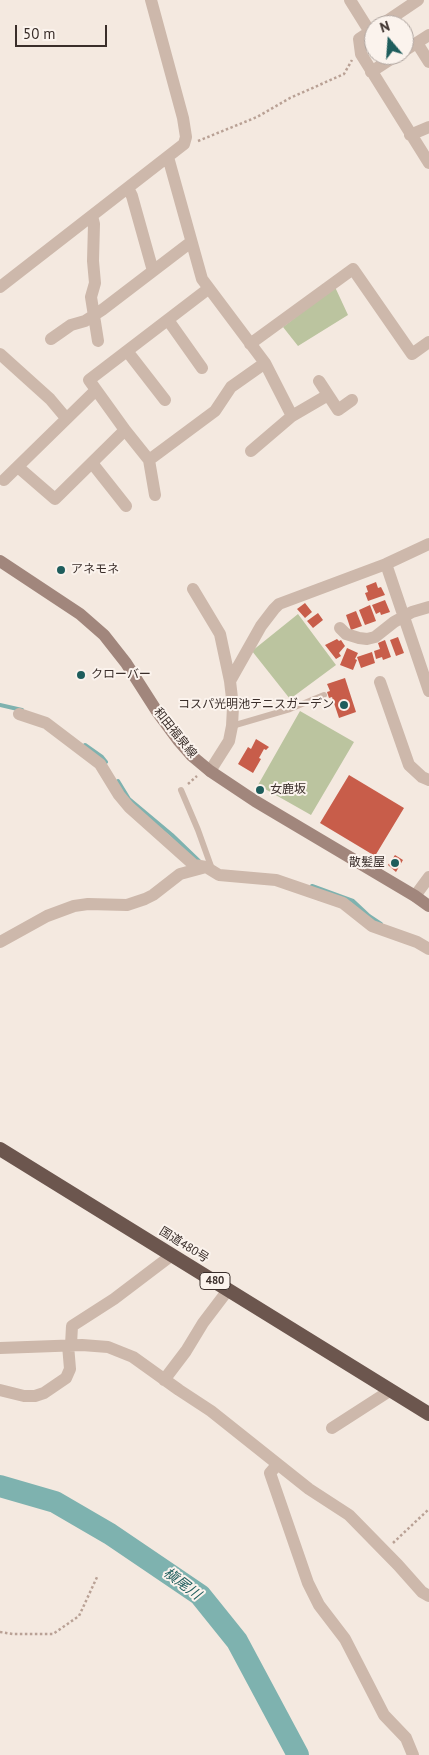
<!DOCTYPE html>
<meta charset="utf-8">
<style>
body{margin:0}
#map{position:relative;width:429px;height:1755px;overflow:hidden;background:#f4e9e0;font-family:"PT Sans",sans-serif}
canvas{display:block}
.north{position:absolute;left:364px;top:15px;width:50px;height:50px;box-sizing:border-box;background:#fbf3ed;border:1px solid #aea49f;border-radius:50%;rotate:342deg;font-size:14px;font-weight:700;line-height:20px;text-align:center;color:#3a2e2a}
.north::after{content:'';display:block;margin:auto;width:18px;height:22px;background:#1e5d5c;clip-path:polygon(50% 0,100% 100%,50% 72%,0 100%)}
.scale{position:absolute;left:15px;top:25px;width:92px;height:22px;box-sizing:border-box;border:2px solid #3a2e2a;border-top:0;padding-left:6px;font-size:15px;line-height:18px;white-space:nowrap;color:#3a2e2a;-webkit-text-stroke:4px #fbf3ed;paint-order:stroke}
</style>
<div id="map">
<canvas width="429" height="1755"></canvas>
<div class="north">N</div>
<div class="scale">50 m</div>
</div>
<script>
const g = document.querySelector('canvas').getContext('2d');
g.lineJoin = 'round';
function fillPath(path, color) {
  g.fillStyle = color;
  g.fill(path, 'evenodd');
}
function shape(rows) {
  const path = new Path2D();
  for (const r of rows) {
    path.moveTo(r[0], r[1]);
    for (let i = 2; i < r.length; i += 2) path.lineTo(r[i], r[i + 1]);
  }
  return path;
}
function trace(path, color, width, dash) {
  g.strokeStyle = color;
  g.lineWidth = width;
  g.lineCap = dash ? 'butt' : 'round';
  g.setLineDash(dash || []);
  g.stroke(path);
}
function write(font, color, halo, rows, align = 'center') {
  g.font = font + ' "PT Sans","Noto Sans JP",sans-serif';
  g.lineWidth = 4;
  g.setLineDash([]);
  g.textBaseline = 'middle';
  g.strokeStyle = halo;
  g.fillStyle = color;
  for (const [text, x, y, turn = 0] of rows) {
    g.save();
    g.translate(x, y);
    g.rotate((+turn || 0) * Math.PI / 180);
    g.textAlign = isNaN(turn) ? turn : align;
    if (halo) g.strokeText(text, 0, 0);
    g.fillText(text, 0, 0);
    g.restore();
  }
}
const green = shape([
 [335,287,348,315,298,346,283,327],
 [298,614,336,665,290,699,252,651],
 [300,711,354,742,311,815,258,785]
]);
const stream = shape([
 [0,705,22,710],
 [85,745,102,757,106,762],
 [118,781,129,799,172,835,199,861],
 [312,886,353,901,369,916,381,924]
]);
const river = shape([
 [0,1486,55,1502,110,1534,200,1595,237,1641,298,1755]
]);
const building = shape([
 [376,582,378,588,381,587,385,595,368,601,365,593,368,592,366,586],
 [385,600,390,612,381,615,380,612,376,614,372,605],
 [305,603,312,612,305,618,297,609],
 [370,605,376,621,365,625,359,610],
 [356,611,362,626,351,630,346,615],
 [318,613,323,620,313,628,307,621],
 [398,637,404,653,396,656,390,640],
 [337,639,339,641,341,640,345,646,339,653,341,656,336,659,325,645],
 [385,640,391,657,383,660,382,657,376,659,374,651,380,649,378,643],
 [347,648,358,653,355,659,357,660,353,670,340,665],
 [372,652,375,663,361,668,357,657],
 [345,678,356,712,339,718,332,697,329,698,327,692,330,691,327,684],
 [256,739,269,747,266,750,264,749,259,758,261,759,253,773,238,764,248,747,251,749],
 [349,775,404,808,375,856,320,823],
 [395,855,403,860,396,872,388,865]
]);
const path = shape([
 [198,141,257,117,290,98,344,74,352,60],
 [188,784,197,776],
 [393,1543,429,1509],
 [0,1632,13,1634,53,1634,79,1616,98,1575]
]);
const service = shape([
 [232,726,290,709,324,695],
 [181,790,198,830,212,869]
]);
const minor = shape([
 [350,0,370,32],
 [381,25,418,0],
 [374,29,359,39,361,54,429,163],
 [417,43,429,62],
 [404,51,429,35],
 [371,72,397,55],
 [410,135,429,127],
 [168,157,202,279,265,363,292,416],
 [128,188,132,196,153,271],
 [92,216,94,224,93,261,95,283,91,297,98,341],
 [0,287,184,144,186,137,183,118,151,0],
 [208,289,89,380,125,430,149,460,215,411,231,387,265,363],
 [168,320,202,368],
 [51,339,71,325,85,321,102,310,191,242],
 [250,344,353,269,412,354,429,342],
 [127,351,165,400],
 [0,354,50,399,66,418],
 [319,381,338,410,352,400],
 [251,451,292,416,328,395],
 [149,460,155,495],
 [92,463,126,506],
 [18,467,55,499,125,430],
 [4,480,96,390],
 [386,564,429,691],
 [193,589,220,634,230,681],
 [340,628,346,634,359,638,367,639,375,637,394,622,412,612,429,607],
 [380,682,409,765,422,777,429,780],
 [19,714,46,723,100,764,119,795,129,807,194,865,206,867],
 [210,771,229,741,232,726,233,707,230,681,261,626,274,609,279,604,386,564,429,544],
 [415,896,429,877],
 [0,942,47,916,74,906,88,904,127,905,145,899,153,895,180,874,206,867,219,875,276,880,343,903,372,926,417,942,429,949],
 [71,1345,72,1326,114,1299,172,1255],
 [0,1348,82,1345,108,1347,133,1357,179,1390,211,1411,309,1489,349,1515,398,1565,422,1592,429,1596],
 [164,1380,186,1351,203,1323,228,1290],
 [0,1390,24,1396,35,1396,44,1393,66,1378,70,1369,68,1345],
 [332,1428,391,1390],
 [277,1465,270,1473,308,1583,319,1605,345,1639,384,1715,406,1738,413,1755]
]);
const secondary = shape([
 [0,561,80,614,104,635,126,663,158,713,178,740,192,756,210,771,255,801,415,896,429,906]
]);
const trunk = shape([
 [0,1149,429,1414]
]);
const markers = [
 [61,570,5,"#1e5d5c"],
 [81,675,5,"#1e5d5c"],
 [344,705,5,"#1e5d5c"],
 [260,790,5,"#1e5d5c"],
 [395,863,5,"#1e5d5c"]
];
const shields = [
 [215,1281,30]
];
const shieldNames = [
 ["480",215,1281]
];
const poiNames = [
 ["アネモネ",71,570],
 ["クローバー",91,675],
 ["コスパ光明池テニスガーデン",334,705,"right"],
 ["女鹿坂",270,790],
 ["散髪屋",385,863,"right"]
];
const streetNames = [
 ["和田福泉線",175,733,51],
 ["国道480号",184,1245,32]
];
const waterNames = [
 ["槇尾川",182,1584,37]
];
fillPath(green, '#bbc49f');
trace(stream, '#7eb2af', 4);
trace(river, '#7eb2af', 22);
fillPath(building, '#c85d4a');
trace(path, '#b9a195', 2.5, [2.5, 2.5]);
trace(service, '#cdb8ab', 6);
trace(minor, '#cdb8ab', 12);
trace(secondary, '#a1867c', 12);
trace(trunk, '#6c564e', 14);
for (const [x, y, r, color] of markers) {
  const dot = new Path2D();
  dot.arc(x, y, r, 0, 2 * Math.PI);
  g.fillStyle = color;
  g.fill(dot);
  trace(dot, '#fbf3ed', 2);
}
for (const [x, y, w] of shields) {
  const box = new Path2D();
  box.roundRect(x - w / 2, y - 8.5, w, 17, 4);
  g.fillStyle = '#fbf3ed';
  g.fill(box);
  trace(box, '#3a2e2a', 1);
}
write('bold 11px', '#3a2e2a', null, shieldNames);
write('12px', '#3a2e2a', '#fbf3ed', poiNames, 'left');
write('12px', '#3a2e2a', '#fbf3ed', streetNames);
write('italic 14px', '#1e5d5c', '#fbf3ed', waterNames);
</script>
